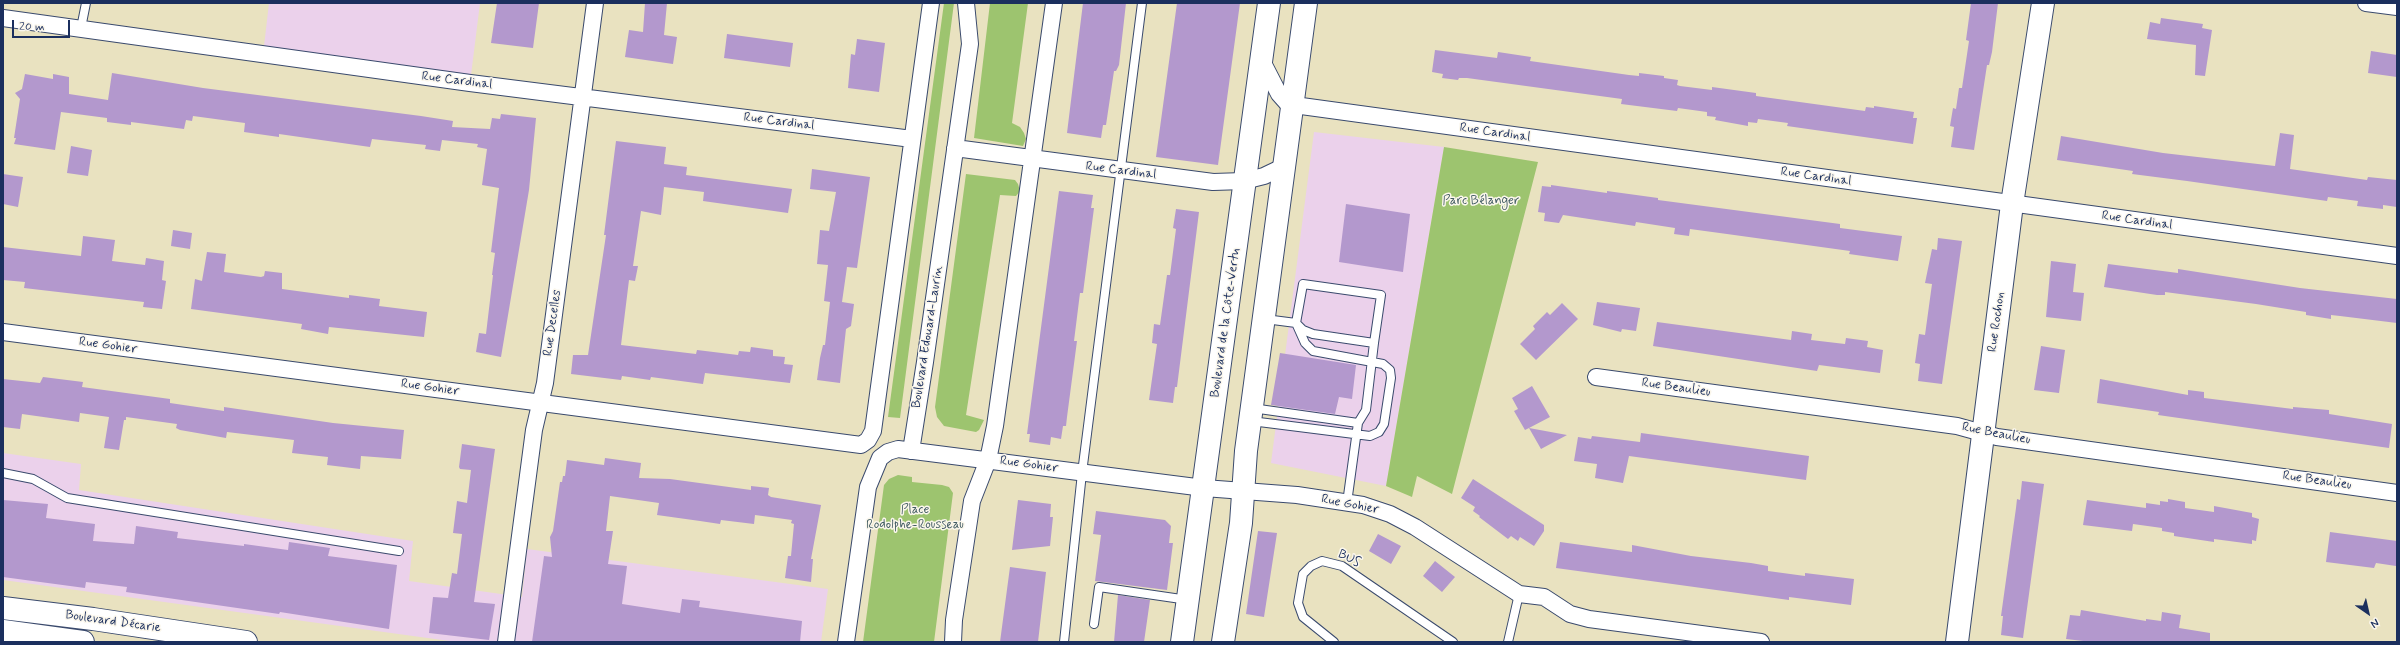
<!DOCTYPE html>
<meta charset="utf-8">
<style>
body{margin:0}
#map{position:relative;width:2400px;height:645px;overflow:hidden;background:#e9e2c0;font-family:Mynerve,sans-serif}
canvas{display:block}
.frame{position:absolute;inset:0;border:4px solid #1b2f5e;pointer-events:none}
.north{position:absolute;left:2348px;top:593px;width:40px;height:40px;-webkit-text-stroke:3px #fbf7ec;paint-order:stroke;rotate:146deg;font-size:11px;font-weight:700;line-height:16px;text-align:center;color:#1b2f5e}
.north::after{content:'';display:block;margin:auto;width:14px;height:18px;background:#1b2f5e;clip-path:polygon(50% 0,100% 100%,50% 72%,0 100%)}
.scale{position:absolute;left:12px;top:20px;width:58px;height:18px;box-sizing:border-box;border:2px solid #1b2f5e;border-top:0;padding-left:5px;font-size:12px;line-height:14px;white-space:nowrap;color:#1b2f5e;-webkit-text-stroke:3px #fbf7ec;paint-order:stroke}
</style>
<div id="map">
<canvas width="2400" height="645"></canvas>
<div class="frame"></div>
<div class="north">N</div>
<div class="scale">20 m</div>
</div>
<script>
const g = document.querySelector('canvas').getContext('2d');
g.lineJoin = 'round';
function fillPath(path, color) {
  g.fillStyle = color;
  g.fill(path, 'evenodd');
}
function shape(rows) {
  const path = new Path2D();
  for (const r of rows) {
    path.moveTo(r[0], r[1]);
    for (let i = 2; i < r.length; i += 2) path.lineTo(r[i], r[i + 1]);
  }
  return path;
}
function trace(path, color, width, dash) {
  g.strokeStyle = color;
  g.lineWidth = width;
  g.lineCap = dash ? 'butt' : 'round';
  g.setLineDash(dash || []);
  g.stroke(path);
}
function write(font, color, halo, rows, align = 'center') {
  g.font = font + ' Mynerve,sans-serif';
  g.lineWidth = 3;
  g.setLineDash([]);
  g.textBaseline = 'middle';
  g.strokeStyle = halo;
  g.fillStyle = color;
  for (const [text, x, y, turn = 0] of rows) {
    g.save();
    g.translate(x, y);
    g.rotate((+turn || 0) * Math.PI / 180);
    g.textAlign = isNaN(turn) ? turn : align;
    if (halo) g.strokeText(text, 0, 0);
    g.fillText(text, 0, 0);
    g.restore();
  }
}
const built = shape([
 [269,3,480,3,470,83,263,55],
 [1314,132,1444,147,1386,486,1271,463],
 [3,453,81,464,79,490,413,541,409,581,522,597,527,549,828,589,821,642,457,642,3,580]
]);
const green = shape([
 [944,3,954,3,900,418,888,417],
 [990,3,1028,3,1012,123,1020,127,1024,133,1026,139,1023,146,974,138],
 [1444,147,1538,162,1452,494,1417,476,1412,497,1386,486],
 [966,174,1015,180,1018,184,1020,191,1016,196,1000,195,966,415,984,420,979,430,976,432,944,426,937,417,935,407],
 [898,475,912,477,912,482,942,485,949,487,953,493,934,642,863,642,884,485,889,479]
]);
const building = shape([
 [497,3,539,3,533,48,491,43],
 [645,3,667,3,664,35,677,37,673,64,625,57,629,30,643,32],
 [1083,3,1126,3,1119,65,1116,71,1114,71,1106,125,1103,125,1101,138,1067,133],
 [1177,3,1240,3,1218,165,1156,157],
 [1971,3,1998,3,1992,52,1989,65,1987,65,1974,150,1951,147,1954,127,1950,126,1953,108,1956,109,1959,88,1962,88,1969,41,1966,40],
 [2161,18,2203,24,2202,28,2212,30,2205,76,2195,75,2196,45,2147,39,2150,22,2160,24],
 [727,34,793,43,790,67,724,58],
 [857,39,885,43,879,92,848,88,851,54,855,55],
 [1435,50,1497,58,1498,52,1531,57,1530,61,1629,75,1639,76,1639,73,1664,76,1664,78,1678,80,1677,85,1680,86,1712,90,1712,87,1756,93,1756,96,1865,111,1866,107,1874,108,1874,106,1914,112,1913,118,1917,118,1913,144,1787,126,1788,123,1758,119,1757,123,1748,122,1748,126,1715,120,1716,117,1707,116,1707,112,1678,108,1677,111,1621,104,1622,99,1467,78,1459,78,1458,80,1442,78,1443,74,1432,72],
 [2371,51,2397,55,2397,77,2368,73],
 [112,73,203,88,421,116,453,121,452,127,490,129,492,118,500,119,501,114,536,118,529,190,501,357,476,352,479,333,486,334,493,275,492,275,495,253,491,252,499,188,482,185,487,149,477,147,478,144,442,140,440,151,425,149,426,145,372,139,370,147,279,134,279,137,244,132,245,123,193,116,192,121,186,120,184,129,131,122,131,125,107,122,107,118,61,112,55,150,14,144,16,138,14,138,20,99,15,93,22,89,25,74,53,79,53,74,69,77,69,94,108,100],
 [2280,133,2294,135,2290,169,2367,180,2368,177,2397,180,2397,207,2383,205,2383,209,2357,206,2358,201,2328,197,2327,201,2187,181,2132,174,2133,171,2057,160,2061,136,2163,153,2275,166],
 [616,141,666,147,664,164,687,167,686,175,792,189,788,213,703,201,704,192,664,187,661,215,641,211,633,266,638,266,635,281,629,280,621,345,696,354,697,350,738,355,739,351,750,352,751,347,773,350,773,356,785,357,784,364,793,365,790,383,705,373,703,384,651,377,650,380,622,376,621,380,571,374,573,355,588,355,606,235,604,235],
 [71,146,92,150,88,176,67,173],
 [812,169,870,177,857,268,847,267,842,302,854,304,851,326,846,329,840,383,817,380,820,358,823,345,825,345,830,302,824,301,828,265,817,264,820,230,829,231,836,192,810,189],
 [3,174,23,177,18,207,3,204],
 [1551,185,1607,193,1607,191,1658,198,1658,200,1840,224,1840,228,1902,236,1898,261,1849,254,1850,251,1727,234,1690,229,1689,236,1674,234,1675,228,1636,222,1635,226,1563,215,1559,223,1544,221,1545,213,1538,212,1542,186,1551,187],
 [1059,191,1093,195,1091,208,1094,208,1083,293,1080,293,1074,341,1077,341,1067,417,1066,426,1063,426,1061,439,1051,437,1050,445,1029,442,1030,434,1027,434],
 [1346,204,1410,214,1403,272,1339,262],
 [1176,209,1199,212,1177,387,1175,387,1173,403,1149,400,1157,344,1152,343,1154,324,1160,325,1167,275,1170,275,1176,229,1173,228],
 [173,230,192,233,190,249,171,246],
 [83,236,115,240,112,261,145,265,146,258,164,261,162,280,166,281,162,309,143,307,144,302,24,288,25,282,3,280,3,247,81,256],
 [1938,238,1962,241,1942,384,1918,381,1920,364,1915,363,1919,334,1925,335,1932,284,1925,283,1932,249,1937,250],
 [207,252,226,254,224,272,261,277,264,276,265,271,282,273,282,289,349,298,349,295,380,299,379,306,427,312,424,337,329,327,328,334,301,329,302,324,191,309,195,279,202,281],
 [2051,261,2076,264,2073,292,2084,293,2081,321,2046,317],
 [2108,264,2178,273,2178,269,2300,288,2397,299,2397,323,2340,316,2331,315,2331,319,2306,315,2306,312,2256,304,2165,292,2165,295,2157,295,2104,287],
 [1597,302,1640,308,1636,331,1622,329,1621,332,1593,325],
 [1562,303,1578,319,1536,360,1520,344,1535,329,1533,326,1547,312,1550,315],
 [1657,322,1791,340,1792,331,1812,334,1811,340,1845,344,1846,338,1868,341,1867,347,1883,350,1880,373,1819,365,1817,371,1653,346],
 [2041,346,2065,350,2059,393,2034,390],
 [1280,353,1356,365,1352,399,1339,397,1335,414,1271,405],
 [43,377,83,382,82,387,170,399,170,403,224,411,224,407,333,423,404,430,401,459,361,456,360,469,327,465,328,457,292,453,294,440,227,432,226,438,180,430,176,428,177,424,126,417,126,420,124,420,119,450,104,448,109,417,80,413,79,422,22,414,20,429,3,427,3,379,40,383],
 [2100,379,2188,395,2188,390,2204,392,2204,398,2293,409,2293,407,2329,410,2329,414,2392,424,2389,448,2158,415,2159,412,2097,403],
 [1532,386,1550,417,1529,428,1567,435,1541,449,1529,428,1525,430,1514,411,1518,409,1512,398],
 [1641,433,1809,456,1806,480,1629,456,1623,483,1595,478,1597,464,1574,461,1578,437,1591,439,1592,436,1640,442],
 [462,444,495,449,474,602,495,604,489,640,429,633,433,597,448,598,452,573,457,574,462,534,453,533,457,501,467,503,471,470,460,469,459,467],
 [605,458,641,463,639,478,670,479,751,490,751,486,769,488,768,495,771,497,821,505,811,559,813,559,811,582,785,578,788,556,791,556,794,524,791,523,792,520,755,515,754,524,721,520,720,524,700,521,657,515,659,503,610,496,606,531,613,531,608,564,627,566,622,604,680,613,682,599,700,601,699,607,802,621,800,642,532,642,544,556,552,557,550,537,553,531,560,482,562,482,563,476,565,476,567,460,604,465],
 [1473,479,1544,525,1544,531,1534,546,1520,537,1518,541,1511,536,1508,539,1479,517,1480,516,1473,511,1475,507,1461,498],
 [2022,481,2044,484,2023,638,2001,635,2003,616,2001,616,2016,508,2017,499,2020,500],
 [2168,499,2185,502,2185,508,2214,512,2214,506,2252,513,2252,517,2259,519,2256,541,2252,540,2252,544,2214,539,2214,542,2174,536,2174,533,2162,531,2162,528,2133,524,2132,531,2083,525,2087,500,2146,508,2146,503,2160,505,2160,501,2168,502],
 [3,500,48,504,46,518,95,524,93,541,134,544,136,526,178,532,177,538,244,546,244,544,288,550,289,542,330,548,328,556,397,565,389,629,280,612,279,614,126,592,127,587,86,582,85,588,3,577],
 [1018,500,1051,504,1050,517,1053,517,1050,546,1012,550],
 [1096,511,1165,520,1171,526,1169,543,1173,543,1167,590,1095,581,1101,535,1093,534],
 [1258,531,1277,533,1264,617,1246,614],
 [2330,532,2397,541,2396,566,2376,563,2374,568,2326,562],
 [1378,534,1401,546,1391,564,1369,551],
 [1560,542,1632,552,1632,545,1691,556,1751,563,1768,566,1768,571,1805,576,1805,573,1854,579,1851,605,1789,597,1789,600,1556,568],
 [1435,561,1455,577,1442,592,1423,576],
 [1010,567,1046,572,1038,642,1000,642],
 [1118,595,1150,600,1144,642,1114,642],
 [2081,610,2146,621,2146,619,2161,621,2162,612,2181,615,2179,628,2210,633,2210,642,2092,642,2066,639,2070,615,2080,616]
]);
const lane = shape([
 [81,28,86,3],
 [1252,408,1358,423],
 [1251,421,1370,436,1379,432,1384,424,1391,378,1390,370,1383,364,1313,351,1305,343,1296,323,1303,284,1381,295,1374,343,1313,334,1303,330,1296,323,1265,319],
 [3,473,33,479,67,498,399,551],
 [1347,503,1358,423,1366,410,1374,343],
 [1094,624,1099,587,1188,600],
 [1064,642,1082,473,1142,3],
 [1334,642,1303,617,1298,603,1303,574,1311,566,1322,561,1342,566,1453,642],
 [1508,642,1519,594]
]);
const street = shape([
 [2366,3,2397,7],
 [3,18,470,83,912,139],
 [1261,59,1279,94,1287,103,1294,105,2397,256],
 [955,148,1213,182,1244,181,1264,176,1285,166],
 [3,332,861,445,868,440,873,431,931,3],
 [1596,377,1957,426,1997,437,2397,493],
 [911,451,925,362,970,44,966,3],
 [506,642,534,430,545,383,595,3],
 [846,642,868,487,880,458,888,452,898,449,1204,488,1297,495,1363,505,1390,514,1415,527,1519,594,1544,597,1570,614,1589,619,1761,642],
 [953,642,954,620,972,501,988,460,995,426,1054,3]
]);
const secondary = shape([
 [3,608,93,619,246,642],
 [3,631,83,642],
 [1182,642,1269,3],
 [1223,642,1241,523,1246,451,1306,3],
 [1957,642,2012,204,2043,3]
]);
const streetNames = [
 ["Rue Cardinal",457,81,7],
 ["Rue Cardinal",779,122,7],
 ["Rue Cardinal",1495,133,8],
 ["Rue Cardinal",1121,171,7],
 ["Rue Cardinal",1816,177,8],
 ["Rue Cardinal",2137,221,8],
 ["Rue Rochon",1997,322,-82],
 ["Rue Decelles",553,323,-82],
 ["Boulevard de la Côte-Vertu",1226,323,-82],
 ["Boulevard Edouard-Laurin",928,337,-81],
 ["Rue Gohier",108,346,8],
 ["Rue Gohier",430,388,8],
 ["Rue Beaulieu",1676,388,8],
 ["Rue Beaulieu",1996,434,11],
 ["Rue Gohier",1029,465,8],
 ["Rue Beaulieu",2317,481,8],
 ["Rue Gohier",1350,505,11],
 ["BUS",1349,559,26],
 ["Boulevard Décarie",113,622,8]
];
const parkNames = [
 ["Parc Bélanger",1481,201],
 ["Place",915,510],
 ["Rodolphe-Rousseau",915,525]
];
fillPath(built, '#ebd1eb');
fillPath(green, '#9dc46f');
fillPath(building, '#b398cd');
trace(lane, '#3a4a6d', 10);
trace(street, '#3a4a6d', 18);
trace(secondary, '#3a4a6d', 24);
trace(lane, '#fff', 8);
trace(street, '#fff', 16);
trace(secondary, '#fff', 22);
write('13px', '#1b2f5e', '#fbf7ec', streetNames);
write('13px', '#425c63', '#fbf7ec', parkNames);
</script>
